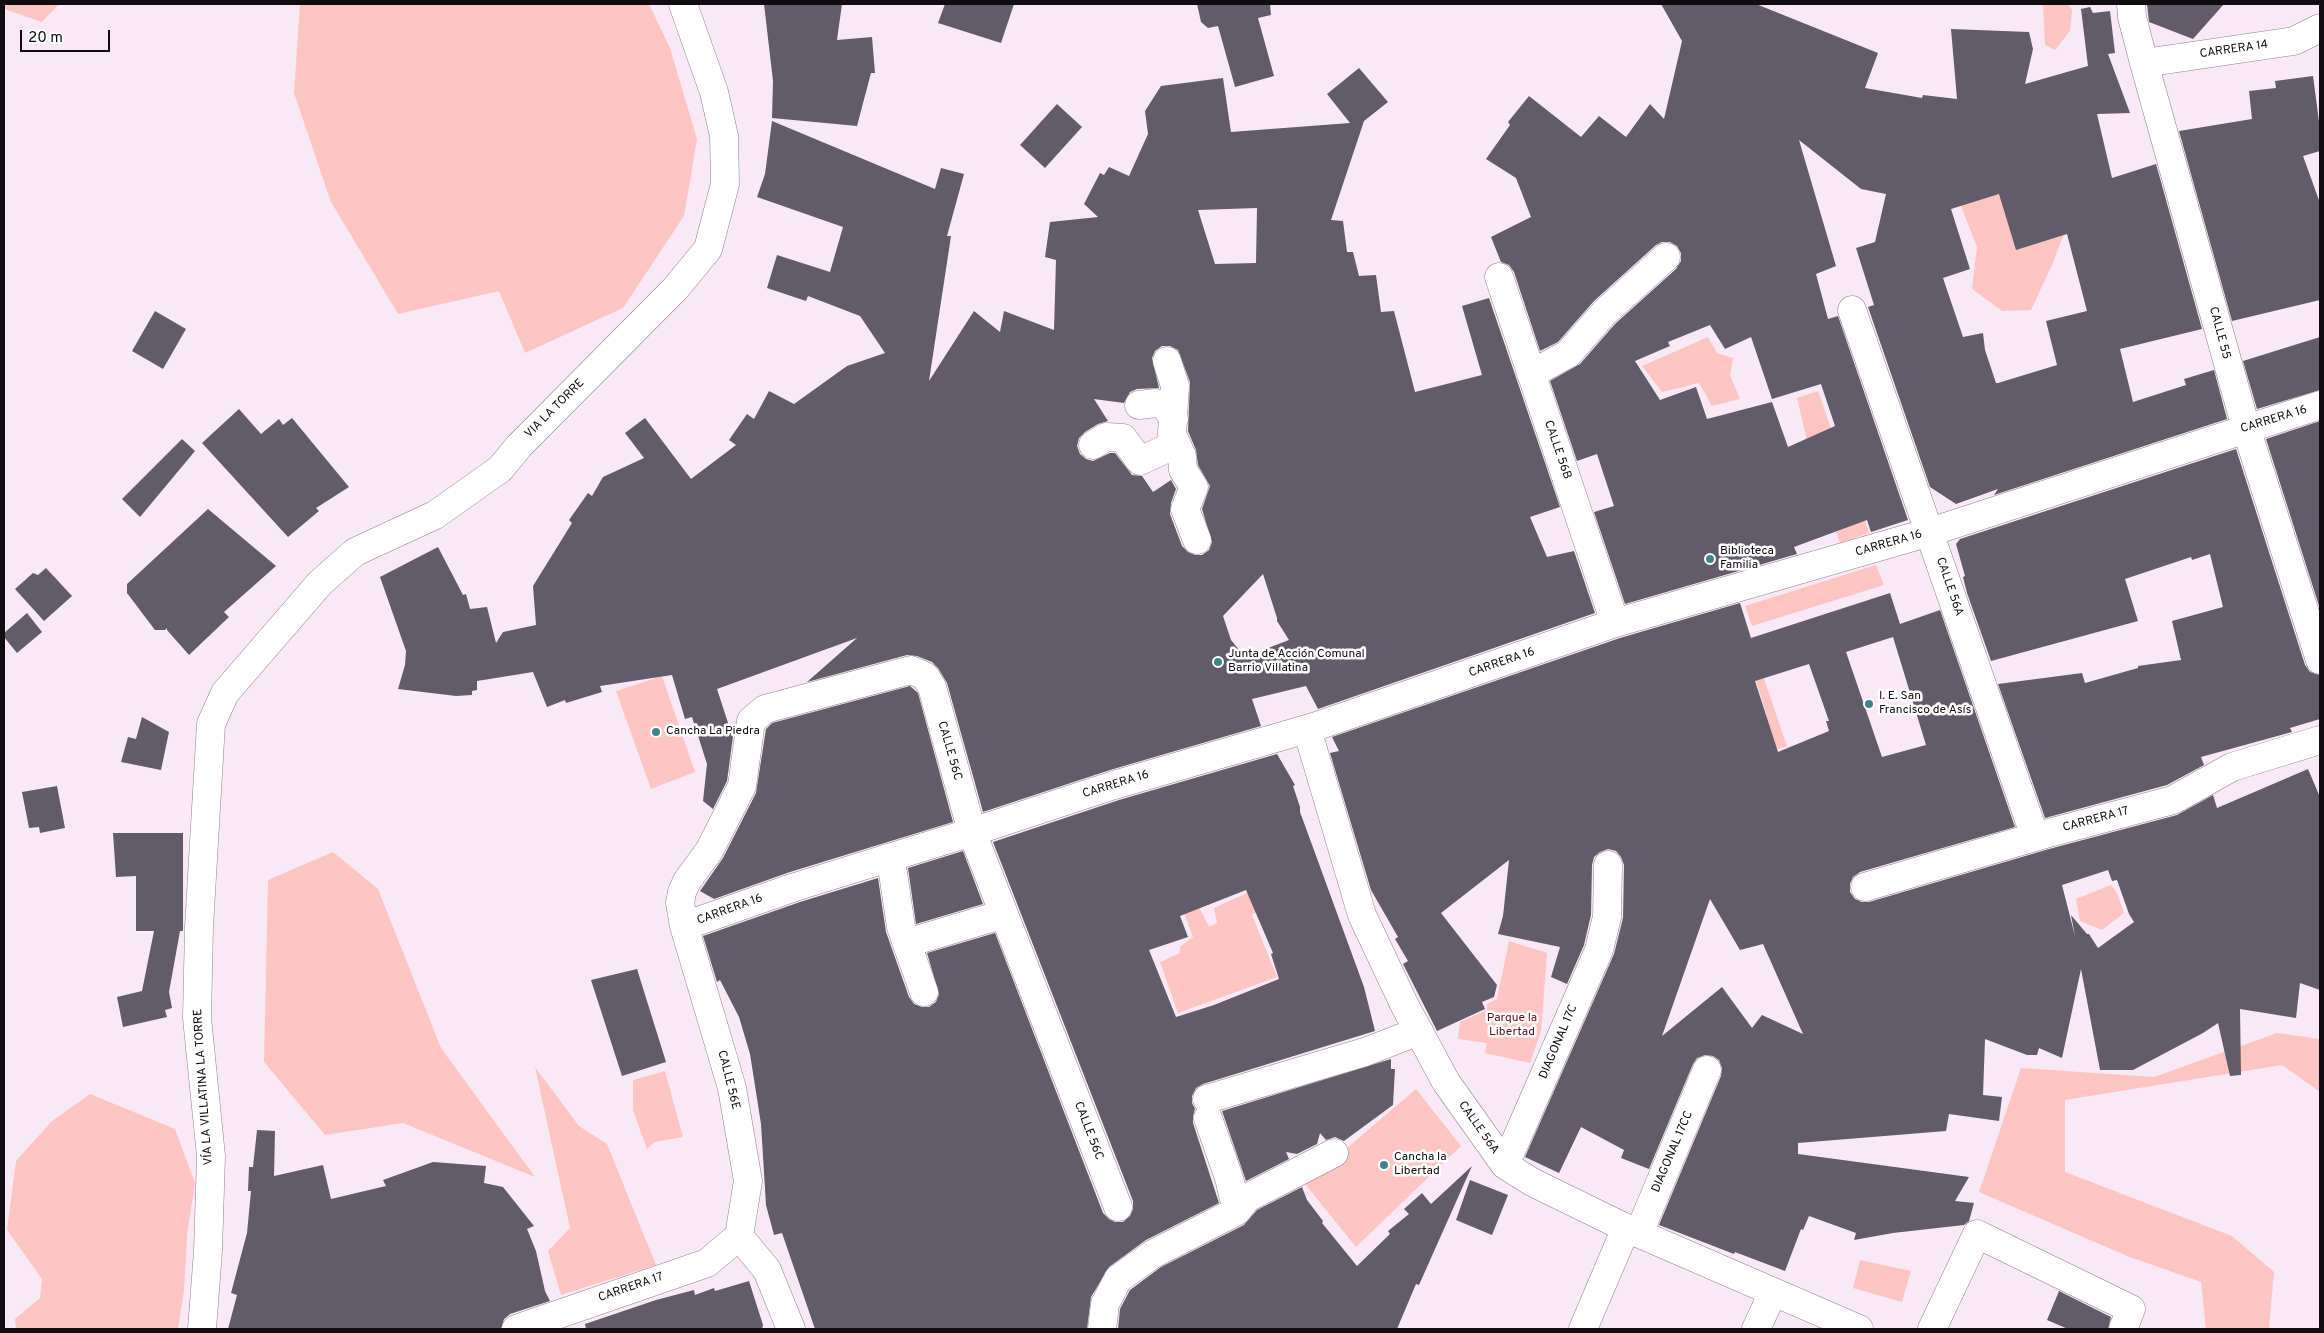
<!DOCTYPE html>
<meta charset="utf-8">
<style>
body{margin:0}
#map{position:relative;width:2324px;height:1333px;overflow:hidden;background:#f9e9f6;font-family:Overpass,sans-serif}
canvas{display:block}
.frame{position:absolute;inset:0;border:5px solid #110c11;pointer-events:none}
.scale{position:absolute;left:20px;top:30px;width:90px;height:22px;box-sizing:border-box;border:2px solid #110c11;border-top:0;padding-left:6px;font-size:15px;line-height:18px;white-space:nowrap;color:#110c11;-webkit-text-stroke:4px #fff;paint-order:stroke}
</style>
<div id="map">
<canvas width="2324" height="1333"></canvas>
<div class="frame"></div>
<div class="scale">20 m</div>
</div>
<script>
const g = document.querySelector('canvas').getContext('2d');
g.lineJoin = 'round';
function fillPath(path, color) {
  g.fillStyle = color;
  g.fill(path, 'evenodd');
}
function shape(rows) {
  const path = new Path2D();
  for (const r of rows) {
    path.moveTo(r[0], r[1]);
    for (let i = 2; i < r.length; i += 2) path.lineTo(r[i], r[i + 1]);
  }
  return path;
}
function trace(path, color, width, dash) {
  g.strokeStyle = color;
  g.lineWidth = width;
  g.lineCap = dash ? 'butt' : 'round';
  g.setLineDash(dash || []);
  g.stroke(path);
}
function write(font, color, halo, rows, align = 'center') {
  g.font = font + ' Overpass,sans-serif';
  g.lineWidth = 5;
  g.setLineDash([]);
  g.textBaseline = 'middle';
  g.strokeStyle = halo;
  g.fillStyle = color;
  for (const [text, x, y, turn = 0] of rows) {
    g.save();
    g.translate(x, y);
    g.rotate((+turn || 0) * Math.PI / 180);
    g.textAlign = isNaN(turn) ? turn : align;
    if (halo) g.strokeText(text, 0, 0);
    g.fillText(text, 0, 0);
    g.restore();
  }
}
const green = shape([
 [4,4,59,4,42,22,4,9],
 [300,4,649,4,670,48,697,139,684,216,623,308,525,353,499,291,398,314,331,202,294,93],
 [2043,4,2068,4,2072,10,2070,31,2055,50,2045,45],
 [1981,184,2071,216,2052,265,2031,310,2002,311,1972,289,1977,247,1961,206],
 [1708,337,1717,353,1733,358,1730,375,1740,399,1712,406,1699,383,1662,392,1642,366],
 [1818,391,1834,437,1808,445,1797,398],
 [1846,464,1869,533,1840,543,1836,532,1844,528],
 [1876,565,1884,585,1752,626,1745,606],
 [1759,664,1787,746,1761,755,1743,724,1767,716,1751,665],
 [662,676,695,772,651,789,616,691],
 [333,852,378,889,441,1048,535,1177,403,1123,325,1135,264,1062,268,880],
 [1168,870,1188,885,1209,927,1217,923,1214,908,1251,891,1266,906,1252,915,1277,977,1178,1013,1160,962,1180,953,1180,947,1193,937],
 [2111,885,2117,893,2124,913,2102,930,2080,921,2076,899],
 [1509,941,1547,953,1541,1031,1530,1063,1485,1053,1487,1043,1458,1039,1460,1022,1487,1010,1487,1004,1497,999],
 [2277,1033,2320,1039,2320,1092,2282,1065,2065,1100,2065,1172,2232,1236,2274,1272,2269,1329,2206,1329,2201,1282,2127,1256,1979,1192,2021,1068,2154,1077],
 [535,1067,579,1126,607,1144,656,1265,561,1295,548,1251,570,1228],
 [665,1071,683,1137,655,1142,647,1149,633,1110,633,1080],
 [1416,1089,1461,1146,1356,1247,1305,1184],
 [90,1094,175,1129,195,1183,187,1235,184,1291,178,1329,16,1329,15,1319,40,1298,42,1279,7,1230,16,1161,51,1122],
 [1860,1260,1911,1271,1902,1302,1853,1288]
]);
const building = shape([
 [764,4,842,4,837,40,872,37,875,73,871,73,857,126,772,118,773,81],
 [945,4,1014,4,1001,43,938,23],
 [1197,4,1270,4,1271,15,1258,18,1274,76,1235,87,1218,26,1208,28,1201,22],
 [1661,4,1756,4,1878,53,1865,88,1922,98,1923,95,1957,99,1951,29,2029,32,2033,49,2025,84,2088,66,2081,9,2090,7,2093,13,2110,11,2115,53,2108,54,2130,113,2097,114,2112,178,2156,164,2202,329,2120,349,2133,402,2186,385,2184,379,2214,370,2227,419,1994,495,1998,489,1956,504,1930,487,1868,307,1874,305,1856,248,1875,242,1886,194,1861,189,1799,140,1836,266,1816,274,1828,319,1838,316,1908,520,1871,532,1867,520,1794,547,1797,554,1625,604,1594,512,1614,506,1597,454,1577,461,1550,381,1580,364,1615,324,1676,269,1681,261,1681,253,1677,246,1670,242,1662,242,1656,245,1594,301,1558,342,1540,351,1514,272,1509,265,1501,262,1491,237,1531,217,1516,178,1486,159,1510,125,1508,122,1529,96,1581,137,1599,116,1626,137,1650,104,1664,119,1682,41],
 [1999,194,2016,250,2067,234,2087,311,2046,321,2057,365,1998,383,1996,383,1985,350,1983,333,1963,337,1943,278,1970,269,1951,209],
 [1710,325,1725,349,1751,337,1772,399,1821,384,1835,426,1788,447,1772,402,1707,419,1696,387,1660,400,1635,361,1670,346,1668,342],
 [2147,4,2224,4,2193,39,2149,22],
 [1359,68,1388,102,1364,121,1331,220,1343,221,1347,252,1353,252,1359,276,1376,275,1381,312,1394,311,1415,392,1482,375,1462,306,1489,298,1560,507,1530,517,1547,557,1574,551,1595,613,1318,709,1306,686,1252,699,1261,726,1110,770,983,812,947,683,938,668,932,662,917,656,907,655,807,682,857,638,717,689,730,729,734,729,727,781,713,809,703,801,707,764,692,717,685,719,672,675,600,686,602,692,566,703,565,700,547,707,533,672,477,681,477,690,472,691,472,695,456,696,398,689,405,665,406,651,380,577,438,547,463,595,466,594,470,609,487,607,496,643,503,632,536,625,533,586,572,523,569,520,588,493,592,496,603,477,644,458,625,433,645,418,691,479,736,445,729,440,747,414,754,419,769,391,794,404,847,366,885,353,860,316,808,296,806,301,767,288,777,255,830,272,843,227,757,197,765,174,772,121,935,189,941,168,964,174,947,236,951,236,929,381,974,311,1000,332,1004,311,1054,330,1056,260,1045,257,1050,222,1098,217,1084,204,1100,173,1104,175,1109,167,1129,176,1148,134,1145,111,1161,86,1223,78,1231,132,1350,123,1327,94],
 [1257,208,1256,263,1215,264,1198,210],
 [1162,346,1170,346,1178,350,1190,382,1188,431,1196,450,1198,465,1210,486,1202,509,1212,542,1209,550,1202,555,1195,555,1188,552,1182,546,1170,514,1171,503,1176,489,1171,480,1153,492,1142,476,1132,475,1115,453,1110,453,1093,461,1086,459,1080,454,1077,446,1079,438,1085,432,1098,424,1108,421,1094,399,1124,403,1130,392,1137,389,1159,388,1152,358,1155,351],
 [1263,574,1277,618,1277,621,1289,640,1245,657,1231,640,1223,616],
 [2313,76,2320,129,2320,151,2303,156,2320,203,2320,300,2232,321,2179,131,2252,119,2249,91,2276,88,2275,81],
 [1057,104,1082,127,1045,168,1020,145],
 [155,311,186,329,163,369,132,351],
 [2320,337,2320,390,2257,409,2243,361],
 [239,409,261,434,279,419,283,425,292,418,349,487,316,508,319,511,288,537,202,443],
 [2320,421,2320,609,2266,439],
 [182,439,195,451,140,517,122,499],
 [2236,449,2305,665,2310,672,2320,675,2320,719,2290,728,2292,732,2201,757,2204,765,2167,785,2045,818,1998,684,2082,673,2085,683,2138,668,2138,666,2181,660,2172,621,2223,607,2210,554,2192,560,2191,557,2125,579,2138,621,1991,661,1967,593,1963,577,1965,576,1956,544,1960,539],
 [208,509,276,566,224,612,229,617,189,655,167,630,167,628,165,630,155,630,127,593,127,584],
 [46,568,72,596,44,621,15,589,33,573,38,575],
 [1890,593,1900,624,1940,610,2015,827,1860,872,1853,877,1850,884,1850,892,1855,899,1862,902,1869,902,2049,849,2177,815,2213,795,2217,808,2308,769,2320,797,2320,990,2300,983,2296,1018,2240,1009,2241,1075,2230,1076,2218,1023,2203,1033,2133,1070,2100,1070,2081,969,2062,1058,2039,1048,2037,1055,2027,1055,1985,1039,1983,1095,2002,1097,1999,1121,1949,1114,1946,1131,1798,1143,1798,1154,1969,1177,1955,1201,1974,1203,1969,1221,1964,1225,1893,1233,1854,1240,1856,1233,1809,1216,1803,1230,1801,1229,1785,1271,1735,1252,1734,1254,1659,1225,1721,1076,1722,1068,1719,1060,1713,1056,1705,1055,1697,1058,1693,1064,1649,1169,1621,1158,1624,1150,1581,1127,1559,1173,1525,1157,1614,954,1623,918,1624,865,1621,857,1616,851,1608,849,1600,852,1594,857,1592,865,1591,915,1584,945,1567,984,1551,977,1560,947,1498,934,1503,916,1509,860,1441,913,1497,985,1494,997,1482,1002,1485,1009,1437,1031,1403,964,1408,961,1395,939,1398,937,1371,890,1330,753,1339,751,1332,737,1620,638,1740,603,1751,638],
 [1893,637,1926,745,1882,757,1846,652],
 [1809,664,1829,721,1826,721,1829,731,1778,752,1755,681],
 [2108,870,2112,881,2117,880,2129,914,2134,922,2098,948,2089,934,2087,934,2071,915,2075,936,2062,885],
 [1710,899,1740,950,1763,944,1803,1034,1762,1015,1752,1028,1722,987,1662,1036],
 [27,613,42,632,17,653,4,637,4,633],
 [910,686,918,693,953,822,790,872,714,899,700,891,723,858,756,793,766,729,772,723],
 [142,717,169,732,161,770,121,762,128,737,136,739],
 [1277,754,1295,785,1293,786,1300,807,1300,812,1364,987,1375,1031,1203,1084,1196,1088,1192,1096,1192,1103,1195,1109,1193,1116,1193,1123,1219,1203,1146,1240,1109,1267,1091,1297,1087,1329,815,1329,782,1233,774,1235,766,1205,761,1124,750,1054,739,1017,720,980,717,982,703,936,800,902,878,878,886,932,909,997,914,1004,922,1007,929,1007,936,1002,939,994,927,953,995,933,1103,1213,1109,1219,1115,1222,1123,1222,1130,1216,1133,1209,1133,1201,993,842,1119,800],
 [1246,890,1273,953,1271,954,1279,979,1214,1005,1176,1017,1149,950,1188,937,1180,916],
 [57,786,65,828,40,833,39,827,29,828,22,792],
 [113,833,183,833,183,931,180,931,169,992,172,1008,165,1010,167,1017,123,1027,117,997,142,991,154,931,136,931,136,876,116,877],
 [963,851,983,904,916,924,908,868],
 [637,969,666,1062,622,1076,591,980],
 [1391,1059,1391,1069,1395,1069,1393,1105,1344,1141,1335,1137,1326,1140,1320,1133,1317,1144,1297,1154,1286,1152,1289,1159,1246,1181,1222,1111],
 [257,1130,275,1131,274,1176,323,1165,331,1199,386,1186,383,1180,433,1162,486,1166,484,1183,503,1187,534,1226,527,1229,536,1251,545,1291,550,1301,510,1314,504,1319,501,1329,228,1329,237,1295,231,1293,247,1233,251,1191,248,1191,249,1167,253,1167],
 [1472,1166,1419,1285,1416,1284,1397,1329,1118,1329,1120,1309,1130,1290,1161,1267,1244,1225,1257,1210,1302,1187,1307,1200,1323,1221,1322,1223,1357,1266,1390,1234,1388,1231,1409,1214,1404,1209,1422,1193,1431,1204],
 [1470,1180,1508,1195,1492,1235,1456,1220],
 [749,1281,763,1325,762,1329,586,1329,585,1324,656,1300,694,1290,695,1295,714,1288,715,1291],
 [2059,1291,2111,1317,2108,1329,2068,1329,2047,1320]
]);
const minor = shape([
 [2131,4,2132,17,2144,63,2246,428,2320,660],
 [2144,63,2294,41,2320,28],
 [1499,277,1615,623],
 [1852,310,2035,837],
 [1167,361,1175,386,1172,434,1182,456,1183,470,1194,487,1185,509,1197,540],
 [1531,374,1568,354,1604,313,1666,257],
 [1139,405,1156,403,1164,405,1174,419],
 [1093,445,1106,437,1123,438,1140,461,1176,444],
 [1307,729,1362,915,1405,1006,1446,1082,1505,1165,1532,1182,1626,1228,1859,1329],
 [887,858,893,873,901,927,924,992],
 [1865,887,2045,834,2173,800,2232,767,2320,740],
 [684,926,795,887,972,832,1114,785,1317,726,1615,623,1930,532,2320,405],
 [907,943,1004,914],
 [1207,1099,1365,1052,1419,1031],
 [1208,1118,1229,1178,1237,1211],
 [1505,1165,1599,950,1607,917,1608,865],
 [1639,1233,1707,1070],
 [739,1236,748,1181,732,1088,684,926,680,903,682,892,687,881,709,851,742,786,751,721,765,709,911,670,925,676,932,687,972,832,1118,1207],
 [739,1236,767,1270,791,1329],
 [202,1329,208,1251,211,1156,197,1018,199,927,211,724,225,693,320,583,355,552,435,515,500,469,519,446,675,289,708,249,725,184,724,136,714,92,683,4],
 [516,1329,707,1263,739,1236],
 [1102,1329,1105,1304,1118,1279,1153,1254,1237,1211,1247,1198,1334,1153],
 [1583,1329,1626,1228],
 [1756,1329,1773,1292],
 [1932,1329,1977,1234,2131,1309,2123,1329]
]);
const markers = [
 [1710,559,5,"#3d848c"],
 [1218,662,5,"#3d848c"],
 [1869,704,5,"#3d848c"],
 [656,732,5,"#3d848c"],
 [1384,1165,5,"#3d848c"]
];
const streetNames = [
 ["CARRERA 14",2234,50,-8],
 ["CALLE 55",2219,333,75],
 ["VIA LA TORRE",555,409,-45],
 ["CARRERA 16",2274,420,-17],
 ["CALLE 56B",1557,450,71],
 ["CARRERA 16",1889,544,-16],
 ["CALLE 56A",1949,587,71],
 ["CARRERA 16",1502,663,-19],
 ["CALLE 56C",949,751,74],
 ["CARRERA 16",1116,785,-17],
 ["CARRERA 17",2096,820,-15],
 ["CARRERA 16",730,910,-20],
 ["DIAGONAL 17C",1559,1042,-67],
 ["CALLE 56E",728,1080,76],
 ["VÍA LA VILLATINA LA TORRE",204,1087,-94],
 ["CALLE 56A",1478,1128,55],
 ["CALLE 56C",1088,1131,69],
 ["DIAGONAL 17CC",1673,1152,-67],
 ["CARRERA 17",631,1288,-19]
];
const poiNames = [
 ["Biblioteca",1720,552],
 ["Familia",1720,566],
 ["Junta de Acción Comunal",1228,655],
 ["Barrio Villatina",1228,669],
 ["I. E. San",1879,697],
 ["Francisco de Asís",1879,711],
 ["Cancha La Piedra",666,732],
 ["Cancha la",1394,1158],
 ["Libertad",1394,1172]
];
const parkNames = [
 ["Parque la",1512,1019],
 ["Libertad",1512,1033]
];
fillPath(green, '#fcc5c1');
fillPath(building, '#625b69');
trace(minor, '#8f818d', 29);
trace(minor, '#fff', 28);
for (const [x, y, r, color] of markers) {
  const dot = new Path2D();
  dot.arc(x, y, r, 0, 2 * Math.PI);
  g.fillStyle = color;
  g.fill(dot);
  trace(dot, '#fff', 2);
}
write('12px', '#110c11', '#fff', streetNames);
write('12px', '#110c11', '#fff', poiNames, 'left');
write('12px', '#660d16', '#fff', parkNames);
</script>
